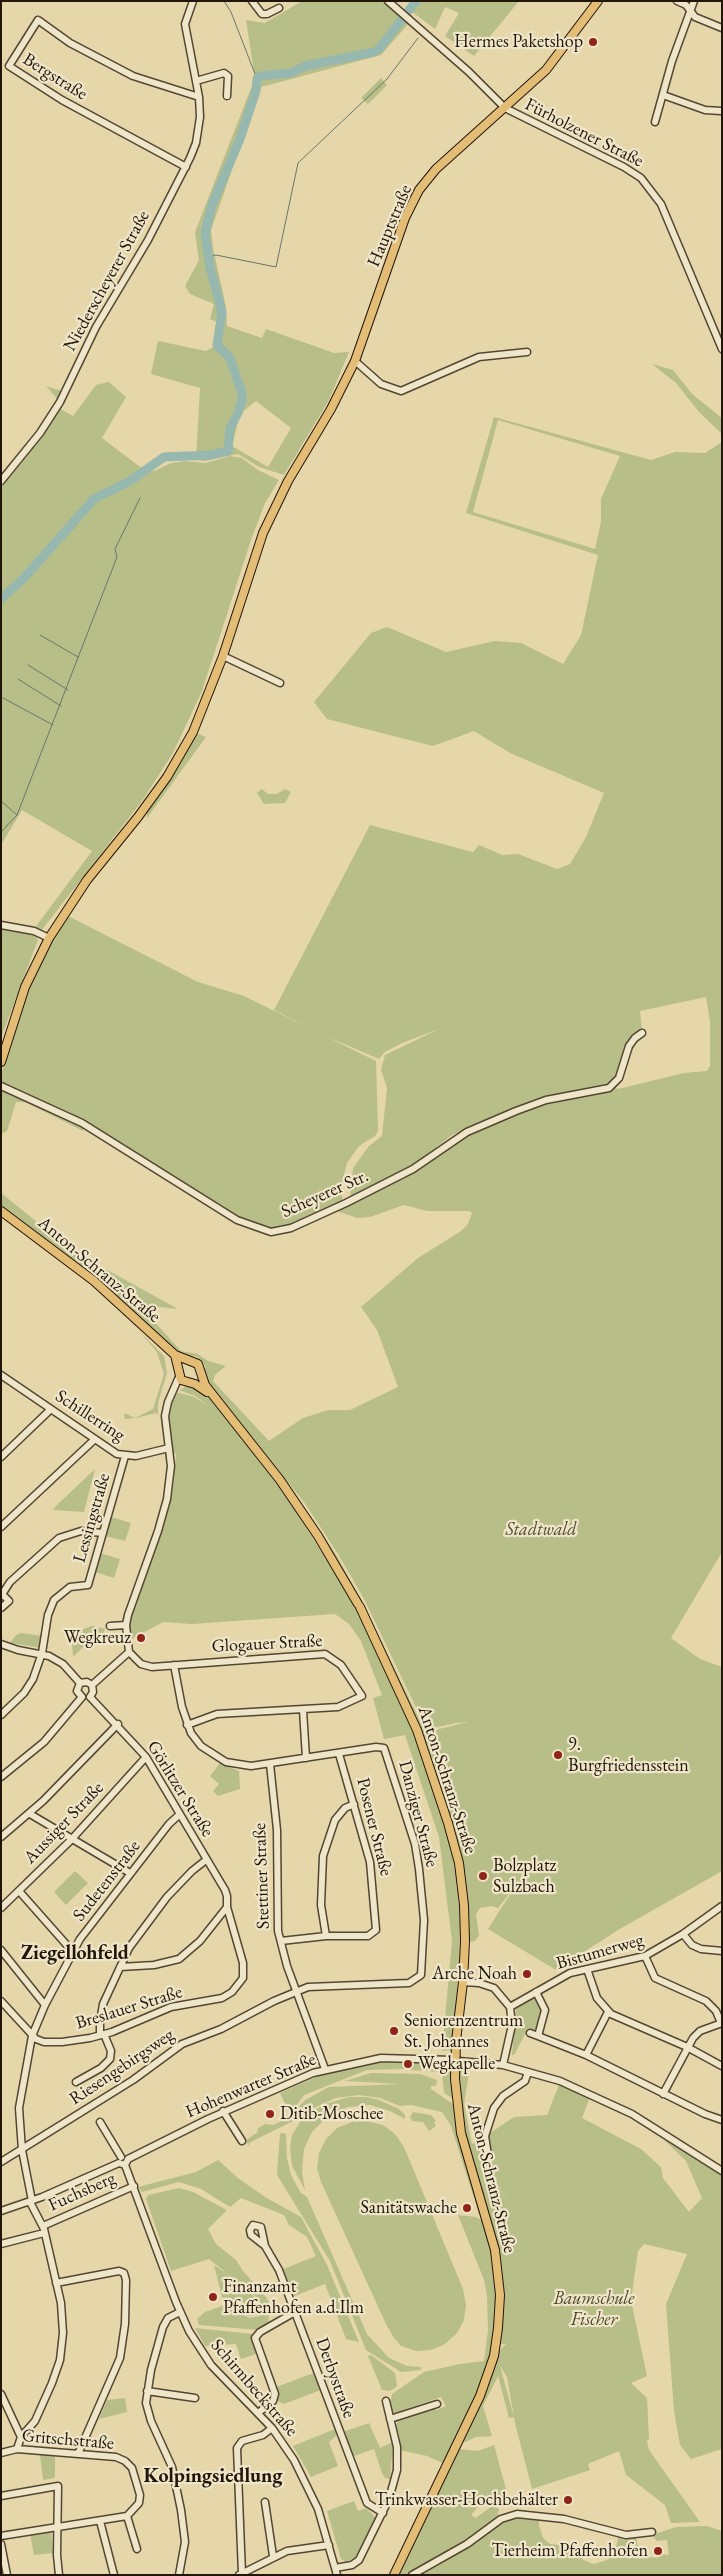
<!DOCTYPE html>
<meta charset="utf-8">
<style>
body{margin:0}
#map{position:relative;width:723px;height:2576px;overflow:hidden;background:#e6d7ab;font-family:"EB Garamond",serif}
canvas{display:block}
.frame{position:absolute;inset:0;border:2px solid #221509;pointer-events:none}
</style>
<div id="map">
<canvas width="723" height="2576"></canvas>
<div class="frame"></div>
</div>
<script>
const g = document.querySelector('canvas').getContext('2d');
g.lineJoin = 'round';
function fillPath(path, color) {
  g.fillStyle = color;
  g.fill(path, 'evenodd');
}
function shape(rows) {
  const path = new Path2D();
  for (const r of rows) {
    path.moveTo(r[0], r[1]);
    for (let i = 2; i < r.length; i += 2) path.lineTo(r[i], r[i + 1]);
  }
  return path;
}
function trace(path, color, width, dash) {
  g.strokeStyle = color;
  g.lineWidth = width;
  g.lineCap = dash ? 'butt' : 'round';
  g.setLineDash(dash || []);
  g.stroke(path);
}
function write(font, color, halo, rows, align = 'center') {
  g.font = font + ' "EB Garamond",serif';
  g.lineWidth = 4.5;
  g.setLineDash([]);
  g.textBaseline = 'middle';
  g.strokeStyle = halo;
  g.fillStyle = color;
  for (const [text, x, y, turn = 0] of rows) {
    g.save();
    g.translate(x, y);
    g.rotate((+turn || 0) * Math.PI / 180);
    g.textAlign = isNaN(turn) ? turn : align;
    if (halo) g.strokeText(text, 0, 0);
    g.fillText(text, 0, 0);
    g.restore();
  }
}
const green = shape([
 [302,1,383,1,409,23,381,55,261,87,211,230,213,248,226,307,227,326,262,338,266,329,334,353,349,352,329,400,284,475,259,467,238,454,205,461,196,460,200,388,151,374,158,341,206,351,217,345,221,324,210,319,214,304,190,294,185,286,199,260,195,232,255,78,246,20,265,23],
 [256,401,291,428,268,467,232,446,240,414],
 [420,1,519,1,474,56,445,36,459,13,445,7,435,29,411,11],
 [381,78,387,85,368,104,361,98],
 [652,364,673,370,692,394,722,418,722,434,699,412,676,383],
 [109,382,126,397,102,438,140,467,154,471,171,463,186,461,206,463,230,456,242,458,258,470,279,480,265,503,251,540,202,691,173,753,142,801,41,931,34,929,92,851,22,810,1,845,1,481,40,433,60,402,46,386,65,392,60,402,57,407,73,416,96,385],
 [494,417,651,460,675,452,705,453,722,442,722,1552,671,1638,700,1659,722,1667,722,1871,618,1930,556,1970,488,1929,514,1888,498,1908,492,1906,480,1908,476,1914,479,1935,475,1941,469,1942,466,1906,420,1728,369,1617,287,1482,335,1553,362,1601,423,1727,435,1730,468,1722,456,1723,434,1728,425,1726,364,1599,338,1554,304,1502,204,1380,205,1366,202,1361,197,1357,178,1353,90,1273,1,1206,1,1193,73,1251,178,1309,150,1306,147,1309,149,1316,181,1351,198,1354,208,1361,226,1366,215,1375,213,1381,269,1441,303,1418,328,1410,350,1410,398,1387,377,1330,361,1307,418,1258,461,1231,468,1224,472,1213,470,1211,427,1211,404,1205,370,1217,357,1218,337,1211,401,1178,450,1142,511,1113,452,1135,413,1165,350,1199,353,1168,369,1146,382,1136,387,1088,381,1070,385,1055,439,1029,402,1043,385,1052,379,1059,323,1035,274,1010,370,825,473,852,479,845,502,855,518,854,557,869,570,864,586,837,604,793,510,753,474,731,433,746,327,719,314,702,371,633,387,627,446,652,495,641,521,643,563,664,581,635,598,555,466,513],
 [498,420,620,456,601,499,601,522,595,549,473,512],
 [706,997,710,1021,710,1066,707,1071,684,1073,618,1089,613,1086,621,1075,642,1030,640,1011],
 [196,733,206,737,147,818,147,810],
 [262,789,268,794,277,794,285,789,291,792,285,803,264,804,257,793],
 [68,916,198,982,244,996,376,1061,378,1131,375,1136,359,1146,347,1163,340,1190,344,1203,300,1223,270,1230,239,1219,84,1123,83,1118,80,1120,4,1085,1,1082,2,1071,28,987,39,962,62,920],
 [1,927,23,931,35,935,38,940,1,1038],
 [1,1090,83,1127,83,1131,25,1102,16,1102,7,1131,1,1134],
 [138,1330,164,1356,167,1373,158,1403,158,1415,156,1413,136,1418,125,1419,124,1413,135,1418,153,1409,164,1374,157,1352],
 [185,1387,196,1387,207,1394,262,1463,293,1507,360,1614,415,1733,447,1827,457,1879,460,1923,459,1966,452,2050,442,2051,452,1941,439,1837,405,1735,384,1739,373,1698,382,1695,361,1641,349,1624,335,1614,192,1624,163,1622,130,1640,130,1616,162,1532,174,1483,176,1454,172,1453,167,1427,173,1401,177,1393,180,1393,194,1397,209,1406,195,1396,179,1390],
 [95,1469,84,1512,53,1510,57,1505],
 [111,1517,131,1523,125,1541,105,1536],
 [100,1553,120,1559,114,1578,95,1572],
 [92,1626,105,1629,103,1634,88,1642,73,1657,72,1641,83,1629],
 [21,1633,44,1636,41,1648,10,1643,16,1635],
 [220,1763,239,1771,240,1789,218,1796,213,1791,219,1784,210,1776],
 [75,1871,88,1883,66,1905,54,1892],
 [532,1999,536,1999,542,2009,537,2028,525,2034,514,2055,512,2055,516,2009],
 [403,2061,404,2069,367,2070,304,2095,297,2105,293,2121,249,2143,249,2146,241,2135,242,2134,246,2140,258,2132,257,2129,265,2124,274,2125,288,2117,290,2114,280,2093,323,2074,380,2062],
 [410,2061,446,2062,452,2065,452,2098,444,2093,442,2072,410,2070],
 [459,2066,470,2067,464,2104,472,2144,483,2139,492,2177,512,2210,494,2179,487,2135,514,2117,547,2115,559,2085,590,2097,582,2118,641,2149,661,2167,663,2178,689,2212,702,2198,686,2161,660,2136,722,2176,722,2449,691,2459,680,2445,674,2411,666,2304,687,2254,644,2244,638,2251,631,2300,647,2376,631,2383,647,2398,649,2439,647,2441,649,2450,700,2522,671,2523,665,2505,626,2475,619,2451,588,2464,590,2470,532,2489,515,2423,507,2377,500,2366,514,2417,509,2418,498,2376,483,2406,492,2436,476,2437,463,2443,499,2351,506,2344,500,2344,501,2272,464,2134],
 [371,2073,420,2074,437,2080,436,2086,431,2086,431,2089,453,2104,465,2163,481,2213,479,2214,451,2126,442,2112,411,2105,400,2106,380,2098,359,2095,336,2098,296,2116,299,2106,305,2100,329,2087,401,2084,345,2081],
 [349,2097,367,2097,379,2100,399,2109,405,2115,405,2119,390,2111,370,2105,348,2107,328,2116,312,2132,304,2149,302,2172,305,2190,292,2166,290,2148,292,2135,303,2117,325,2104],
 [413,2112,431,2115,436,2121,434,2123,436,2126,429,2131,423,2122,412,2121,410,2117],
 [367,2121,383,2125,395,2134,404,2147,463,2289,466,2305,464,2320,457,2333,445,2344,431,2350,416,2351,401,2346,394,2338,386,2324,321,2182,317,2168,319,2153,326,2139,337,2128,352,2122],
 [283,2133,286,2134,287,2158,291,2175,301,2193,307,2197,367,2334,389,2358,407,2366,421,2367,421,2370,401,2372,366,2350,330,2261,277,2175,280,2134],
 [218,2160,238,2178,265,2197,301,2217,327,2265,359,2342,346,2339,325,2284,292,2297,281,2270,316,2256,307,2237,289,2225,284,2215,241,2198,230,2207,201,2189,179,2182,142,2192,138,2187,196,2172],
 [179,2188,193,2192,227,2210,208,2229,216,2244,236,2260,243,2271,266,2297,270,2305,268,2325,259,2330,199,2325,197,2319,205,2312,222,2306,250,2318,260,2316,263,2306,254,2295,209,2259,171,2271,146,2199,148,2195],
 [458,2215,476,2217,481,2220,485,2227,492,2251,496,2302,495,2336,490,2361,478,2394,445,2464,427,2456,399,2450,400,2440,396,2425,399,2419,429,2408,437,2410,446,2406,441,2397,395,2413,390,2409,392,2394,424,2372,460,2364,484,2361,488,2330,487,2296,484,2280],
 [214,2265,229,2275,258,2300,261,2309,258,2315,248,2316,224,2305],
 [195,2328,253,2334,252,2339,256,2354,241,2359,236,2344,205,2346],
 [371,2355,395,2373,397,2385,395,2388,389,2391,382,2390,368,2356],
 [314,2373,321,2390,284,2404,276,2400,276,2387],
 [125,2398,127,2412,99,2419,107,2400],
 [369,2423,380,2448,393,2442,390,2479,385,2478,382,2473,374,2449,354,2456,343,2432],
 [335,2429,337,2435,329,2442,338,2466,311,2477,293,2446],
 [494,2445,507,2493,505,2498,483,2501,471,2515,476,2518,493,2505,499,2509,497,2519,462,2545,408,2575,399,2575,459,2449,478,2451],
 [40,2455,55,2455,55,2478,43,2480],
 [354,2501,358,2511,366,2508,376,2518,358,2556,346,2562,341,2559,327,2511],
 [539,2516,539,2525,543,2538,550,2544,577,2547,583,2560,594,2564,607,2560,615,2552,619,2534,636,2538,640,2554,647,2552,650,2557,657,2558,658,2554,669,2555,667,2540,657,2541,652,2535,676,2527,707,2526,722,2531,722,2575,419,2575,439,2565,508,2519],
 [51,2530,53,2553,34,2555,30,2533]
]);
const stream = shape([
 [224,1,231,12,257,79],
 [208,257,216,255,276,267,298,163,387,79,418,38],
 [40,635,78,657],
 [28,665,68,690],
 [18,679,61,706],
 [3,698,53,725],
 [1,801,17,815],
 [1,832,17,815,117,557,115,549,140,498]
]);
const river = shape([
 [1,599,24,578,94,499,130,481,164,457,210,455,228,451,230,428,238,413,242,400,242,393,230,358,217,345,222,312,210,267,205,233,212,205,240,139,256,91,257,79,260,76,291,73,305,66,374,52,379,49,416,1]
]);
const minor = shape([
 [252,1,262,14,267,14,279,8],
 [388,1,469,72,505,108,624,167,641,178,661,204,722,349],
 [677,1,686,5,695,17,722,28],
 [196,81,224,73,228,76,227,96],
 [663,95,705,110,721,111],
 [655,122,672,61,694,1],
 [186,167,62,100,9,66,38,20,70,43,133,76,199,97],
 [355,361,381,384,401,391,479,357,527,352],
 [1,481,40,433,60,402,96,327,148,240,190,158,196,143,200,117,199,97,185,24,193,1],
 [223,656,280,683],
 [1,925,34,931,49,938],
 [1,1086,82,1123,237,1220,271,1232,291,1228,346,1203,413,1169,467,1132,516,1111,546,1100,609,1088,619,1078,629,1046,635,1038,642,1033],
 [1,1375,117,1454,136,1456,169,1448],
 [179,1377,168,1402,165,1416,171,1466,167,1499,158,1531,128,1615,126,1625,129,1652,141,1664,152,1667,325,1654,341,1665,362,1696,338,1707,217,1714,187,1725],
 [1,1457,51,1409],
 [1,1527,95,1439],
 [1,1596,10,1582,59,1538,81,1531,103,1533],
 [1,1608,9,1601,3,1595],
 [110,1626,126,1625],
 [1,1644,18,1650,49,1656,63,1664,80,1683],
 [80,1683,87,1682,92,1685,93,1692,90,1697],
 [80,1683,77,1691,82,1697],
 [92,1685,129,1652],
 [303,1710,306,1758],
 [1,1715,24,1693,33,1679,42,1653,48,1615,54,1600,70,1587,88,1585,125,1456],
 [270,1764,277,1830,278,1931,287,1966,325,2069],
 [1,1777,44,1742,82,1697],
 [30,1814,130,1873],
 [1,1837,43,1801,118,1724],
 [19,1891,73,1952],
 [1,1908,71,1840,146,1757],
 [683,1934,692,1945,701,1949,722,1951],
 [326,1936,321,1905,323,1856,335,1820,345,1808,354,1804],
 [281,1941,326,1936,368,1936,376,1930,370,1862,339,1754],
 [1,1950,45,2005],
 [645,1956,655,1978,706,2001,716,2011,721,2023],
 [120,1967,154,1965,179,1959,200,1941,227,1907],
 [587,1969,597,1998,611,2014,687,2047,722,2066],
 [463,1982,479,1983,494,1988,510,2007,512,2025,503,2065],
 [536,1992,545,2010,538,2036,586,2055,705,2114,722,2120],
 [1,2001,36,2039,44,2042,62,2042,90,2038,112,2032,171,2007,222,1998,232,1992,243,1978,243,1963,227,1907,227,1896,225,1890,146,1757,90,1697],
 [510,2007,570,1973,645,1956,683,1934,722,1906],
 [530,2033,538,2036],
 [100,2035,100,2022,103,2004,129,1948,167,1897,192,1871,206,1860],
 [586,2055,608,2012],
 [459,2061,503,2065,560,2081,632,2114,722,2171],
 [76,2082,101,2068,110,2059,111,2051,104,2034],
 [663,2094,693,2038,700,2031,722,2023],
 [223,2111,242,2141],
 [100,2122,121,2157],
 [488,2155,485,2136,494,2108,503,2096,525,2081,528,2072],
 [1,2162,133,2080,182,2044,221,2029,274,2001,308,1987,409,1983,421,1975,424,1920,419,1869,415,1844,384,1748,376,1747,251,1766,226,1762,201,1746,191,1733,182,1707,174,1665],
 [125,2165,176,2302,189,2331,211,2365,272,2428,294,2460,318,2509,337,2575],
 [32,2201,22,2150,19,2108,32,2036,45,2005,80,1939,169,1824,180,1814],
 [1,2211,42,2197,119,2163,125,2165,128,2159,208,2119,313,2073,381,2058,452,2060],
 [43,2226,134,2186],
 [1,2244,44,2233],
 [265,2246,251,2235,250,2230,253,2225,261,2227,265,2246,279,2270,367,2503,383,2513],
 [56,2283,119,2271,124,2273,126,2280,125,2324,120,2358,78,2454],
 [147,2391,195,2398],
 [1,2394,21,2437],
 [258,2413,273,2401,275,2394,255,2338,260,2332,295,2312],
 [390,2419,437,2404],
 [17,2449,21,2437,35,2421,52,2383,60,2360,63,2333,61,2303,44,2229,30,2202],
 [1,2453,17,2449,116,2457,125,2461,132,2468,140,2495,139,2503,127,2516,1,2536],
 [1,2496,58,2486,57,2555,59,2575],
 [265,2502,273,2556],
 [127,2516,137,2549],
 [100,2521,114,2575],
 [1,2544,7,2575],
 [335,2568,352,2565,359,2560,389,2499,397,2470,397,2447,386,2401],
 [242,2574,237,2448,242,2441,263,2435,272,2428],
 [179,2575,185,2542,181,2510,172,2467,151,2421,146,2403,151,2370,163,2327,168,2318,180,2312],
 [239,2575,287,2551,329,2545],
 [412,2575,467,2544,501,2519,517,2514,564,2519,626,2535,652,2532]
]);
const major = shape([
 [1,1062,25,987,49,938,87,880,138,817,167,777,193,732,223,656,263,533,288,481,331,409,355,361,405,218,419,190,436,169,546,70,598,1],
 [1,1211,94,1281,175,1355,198,1364,205,1385,280,1480,318,1536,358,1604],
 [175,1355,181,1380,195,1384,207,1392],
 [360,1607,417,1730,448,1823,459,1863,464,1905,465,1941,463,1982,456,2041],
 [394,2575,480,2396,494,2356,498,2328,500,2295,495,2250,461,2133,455,2079]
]);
const majorBridge = shape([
 [455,2079,456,2041]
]);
const markers = [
 [593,42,5,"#8f2418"],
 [141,1638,5,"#8f2418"],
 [558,1755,5,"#8f2418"],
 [483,1876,5,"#8f2418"],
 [527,1974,5,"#8f2418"],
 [394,2031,5,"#8f2418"],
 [408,2064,5,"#8f2418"],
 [270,2114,5,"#8f2418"],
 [467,2208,5,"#8f2418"],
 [213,2297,5,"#8f2418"],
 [568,2500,5,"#8f2418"],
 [658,2551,5,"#8f2418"]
];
const poiNames = [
 ["Hermes Paketshop",583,42],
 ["Wegkreuz",131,1638],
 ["9.",568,1745,"left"],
 ["Burgfriedensstein",568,1766,"left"],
 ["Bolzplatz",493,1866,"left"],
 ["Sulzbach",493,1887,"left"],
 ["Arche Noah",517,1974],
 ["Seniorenzentrum",404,2021,"left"],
 ["St. Johannes",404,2042,"left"],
 ["Wegkapelle",418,2064,"left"],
 ["Ditib-Moschee",280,2114,"left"],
 ["Sanitätswache",457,2208],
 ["Finanzamt",223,2287,"left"],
 ["Pfaffenhofen a.d.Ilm",223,2308,"left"],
 ["Trinkwasser-Hochbehälter",558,2500],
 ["Tierheim Pfaffenhofen",648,2551]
];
const streetNames = [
 ["Bergstraße",55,77,32],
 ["Fürholzener Straße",584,133,27],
 ["Hauptstraße",390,226,-67],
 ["Niederscheyerer Straße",107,281,-61],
 ["Scheyerer Str.",325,1194,-24],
 ["Anton-Schranz-Straße",99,1270,40],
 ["Schillerring",90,1416,33],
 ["Lessingstraße",92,1518,-74],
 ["Glogauer Straße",267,1644,-3],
 ["Anton-Schranz-Straße",447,1780,72],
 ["Görlitzer Straße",180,1789,58],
 ["Danziger Straße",418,1814,75],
 ["Aussiger Straße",64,1823,-46],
 ["Posener Straße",374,1827,76],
 ["Stettiner Straße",262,1876,-92],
 ["Sudetenstraße",107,1881,-52],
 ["Bistumerweg",600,1952,-16],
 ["Breslauer Straße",129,2008,-17],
 ["Riesengebirgsweg",122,2067,-34],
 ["Hohenwarter Straße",251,2086,-23],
 ["Anton-Schranz-Straße",491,2178,76],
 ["Fuchsberg",82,2192,-24],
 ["Derbystraße",335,2378,70],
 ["Schirmbeckstraße",254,2388,49],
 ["Gritschstraße",68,2440,5]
];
const parkNames = [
 ["Stadtwald",541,1530],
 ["Baumschule",594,2299],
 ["Fischer",594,2320]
];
const quarterNames = [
 ["Ziegellohfeld",75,1954],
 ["Kolpingsiedlung",213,2477]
];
fillPath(green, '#b7be88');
trace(stream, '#68776d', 1);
trace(river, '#97b8af', 9);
trace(minor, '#534632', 9);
trace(major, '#221509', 10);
trace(minor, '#efe5c8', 6);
trace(major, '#e3bc76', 8);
trace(majorBridge, '#221509', 10, []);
trace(majorBridge, '#e3bc76', 8);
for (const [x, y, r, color] of markers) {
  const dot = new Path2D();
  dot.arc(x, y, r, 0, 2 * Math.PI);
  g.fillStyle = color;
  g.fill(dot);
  trace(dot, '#efe5c8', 2);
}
write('18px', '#221509', '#efe5c8', poiNames, 'right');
write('18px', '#221509', '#efe5c8', streetNames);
write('italic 18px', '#4f482f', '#efe5c8', parkNames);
write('bold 20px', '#221509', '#efe5c8', quarterNames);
</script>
